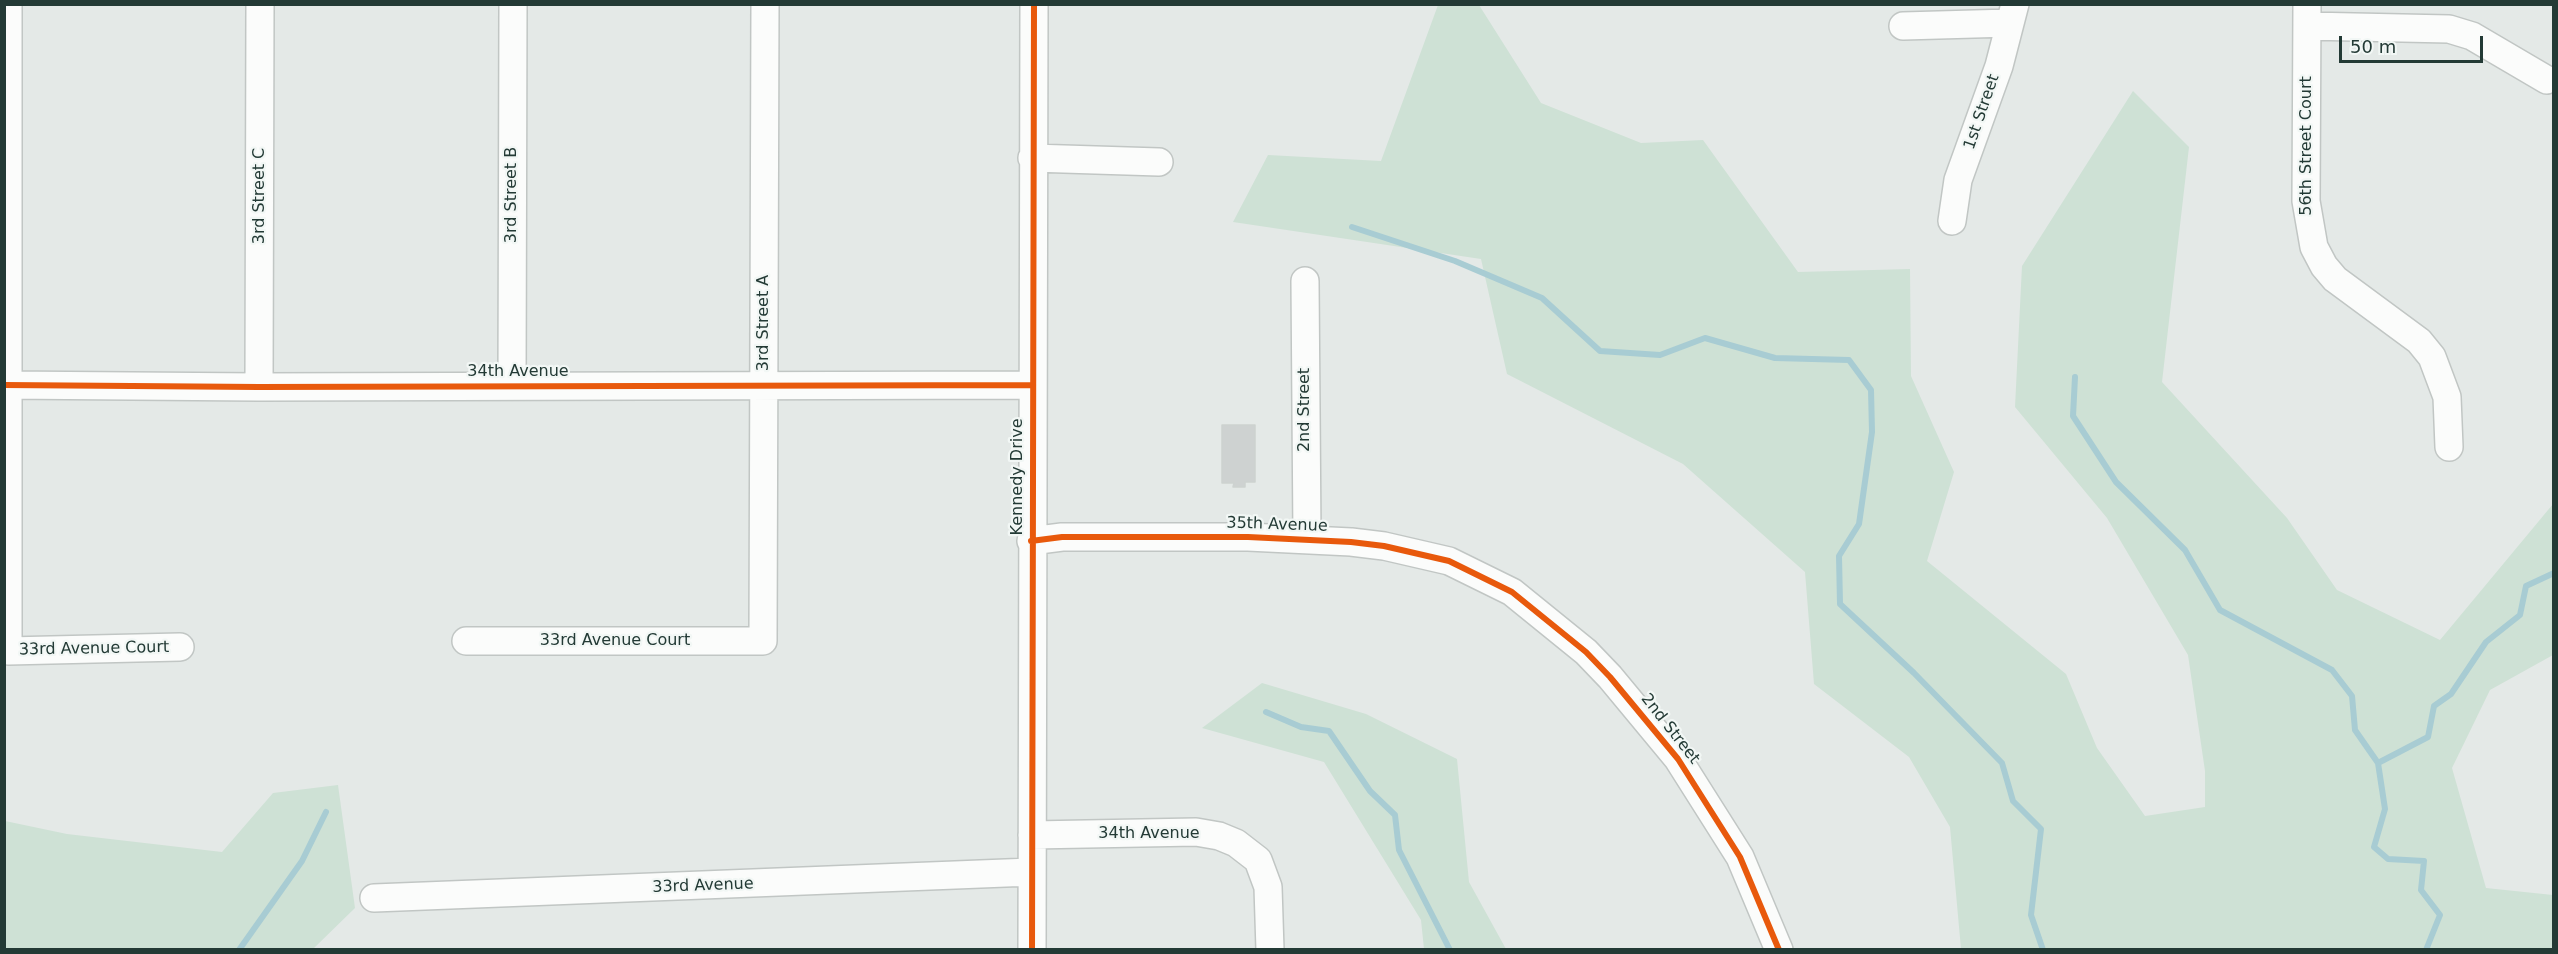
<!DOCTYPE html>
<style>
body{margin:0}
#map{position:relative;width:2558px;height:954px;overflow:hidden;background:#e4e9e7;font-family:"DejaVu Sans",sans-serif}
canvas{display:block}
.frame{position:absolute;inset:0;border:6px solid #233a35;pointer-events:none}
.scale{position:absolute;left:2339px;top:36px;width:144px;height:27px;box-sizing:border-box;border:3px solid #233a35;border-top:0;padding-left:8px;font-size:18px;line-height:21px;white-space:nowrap;color:#233a35;-webkit-text-stroke:4px #f2f7f5;paint-order:stroke}
</style>
<div id="map">
<canvas width="2558" height="954"></canvas>
<div class="frame"></div>
<div class="scale">50 m</div>
</div>
<script>
const g = document.querySelector('canvas').getContext('2d');
g.lineJoin = 'round';
function fillPath(path, color) {
  g.fillStyle = color;
  g.fill(path, 'evenodd');
}
function shape(rows) {
  const path = new Path2D();
  for (const r of rows) {
    path.moveTo(r[0], r[1]);
    for (let i = 2; i < r.length; i += 2) path.lineTo(r[i], r[i + 1]);
  }
  return path;
}
function trace(path, color, width, dash) {
  g.strokeStyle = color;
  g.lineWidth = width;
  g.lineCap = dash ? 'butt' : 'round';
  g.setLineDash(dash || []);
  g.stroke(path);
}
function write(font, color, halo, rows, align = 'center') {
  g.font = font + ' "DejaVu Sans",sans-serif';
  g.lineWidth = 4.5;
  g.setLineDash([]);
  g.textBaseline = 'middle';
  g.strokeStyle = halo;
  g.fillStyle = color;
  for (const [text, x, y, turn = 0] of rows) {
    g.save();
    g.translate(x, y);
    g.rotate((+turn || 0) * Math.PI / 180);
    g.textAlign = isNaN(turn) ? turn : align;
    if (halo) g.strokeText(text, 0, 0);
    g.fillText(text, 0, 0);
    g.restore();
  }
}
const green = shape([
 [1438,5,1479,5,1541,103,1641,143,1703,140,1798,272,1910,269,1911,376,1954,472,1927,561,2066,674,2097,748,2145,816,2205,807,2205,771,2188,655,2107,518,2015,407,2022,266,2133,91,2189,147,2162,382,2287,518,2337,590,2440,640,2553,504,2553,655,2490,690,2452,768,2486,888,2553,895,2553,949,1961,949,1950,827,1909,757,1814,684,1805,572,1683,464,1507,374,1481,259,1233,222,1268,155,1381,161],
 [1262,683,1366,714,1457,759,1469,882,1506,949,1424,949,1421,920,1324,762,1202,728],
 [338,785,355,908,313,949,5,949,5,821,67,834,222,852,273,793]
]);
const stream = shape([
 [1352,227,1455,261,1542,298,1600,351,1660,355,1705,338,1775,358,1849,360,1871,390,1872,432,1859,524,1839,556,1840,604,1914,673,2002,763,2013,801,2041,829,2031,915,2043,950],
 [2075,377,2073,416,2116,482,2185,550,2220,610,2332,670,2352,696,2355,730,2378,763],
 [1266,712,1301,727,1329,731,1370,791,1395,815,1399,850,1450,950],
 [239,950,302,861,326,812],
 [2426,950,2440,915,2421,890,2424,861,2388,859,2374,847,2385,809,2378,763,2428,737,2434,706,2451,694,2486,642,2520,615,2526,586,2554,573]
]);
const building = shape([
 [1222,425,1255,425,1255,482,1245,482,1245,487,1233,487,1234,483,1222,483,1222,425]
]);
const minor = shape([
 [8,4,8,651,180,647],
 [2307,4,2306,201,2314,247,2324,266,2335,279,2419,341,2432,357,2447,397,2449,447],
 [1903,26,2010,23],
 [2307,26,2449,29,2472,36,2547,80],
 [1032,158,1159,162],
 [1952,221,1958,180,1999,66,2015,4],
 [1305,281,1307,538],
 [4,385,259,387,1032,385],
 [512,386,513,4],
 [259,387,260,4],
 [1031,541,1062,537,1248,537,1351,542,1384,546,1449,561,1512,592,1586,652,1610,677,1678,759,1740,857,1779,950],
 [466,641,763,641,765,4],
 [1032,835,1196,832,1219,836,1236,843,1258,860,1268,887,1270,950],
 [374,898,1031,872],
 [1032,950,1034,4]
]);
const cycleway = shape([
 [4,385,259,387,1032,385],
 [1031,541,1062,537,1248,537,1351,542,1384,546,1449,561,1512,592,1586,652,1610,677,1678,759,1740,857,1779,950],
 [1032,950,1034,4]
]);
const streetNames = [
 ["1st Street",1982,112,-71],
 ["56th Street Court",2307,146,-90],
 ["3rd Street B",512,195,-90],
 ["3rd Street C",260,196,-90],
 ["3rd Street A",764,323,-90],
 ["34th Avenue",518,372],
 ["2nd Street",1305,410,-90],
 ["Kennedy Drive",1018,477,-90],
 ["35th Avenue",1277,525,2],
 ["33rd Avenue Court",615,641],
 ["33rd Avenue Court",94,649,-1],
 ["2nd Street",1670,729,52],
 ["34th Avenue",1149,834],
 ["33rd Avenue",703,886,-2]
];
fillPath(green, '#cee1d5');
trace(stream, '#a8ccd3', 6);
fillPath(building, '#ced2d1');
trace(building, '#cdd2d0', 1.5);
trace(minor, '#c1c6c4', 30);
trace(minor, '#fbfcfb', 27);
trace(cycleway, '#e8590c', 6);
write('16px', '#233a35', '#f2f7f5', streetNames);
</script>
